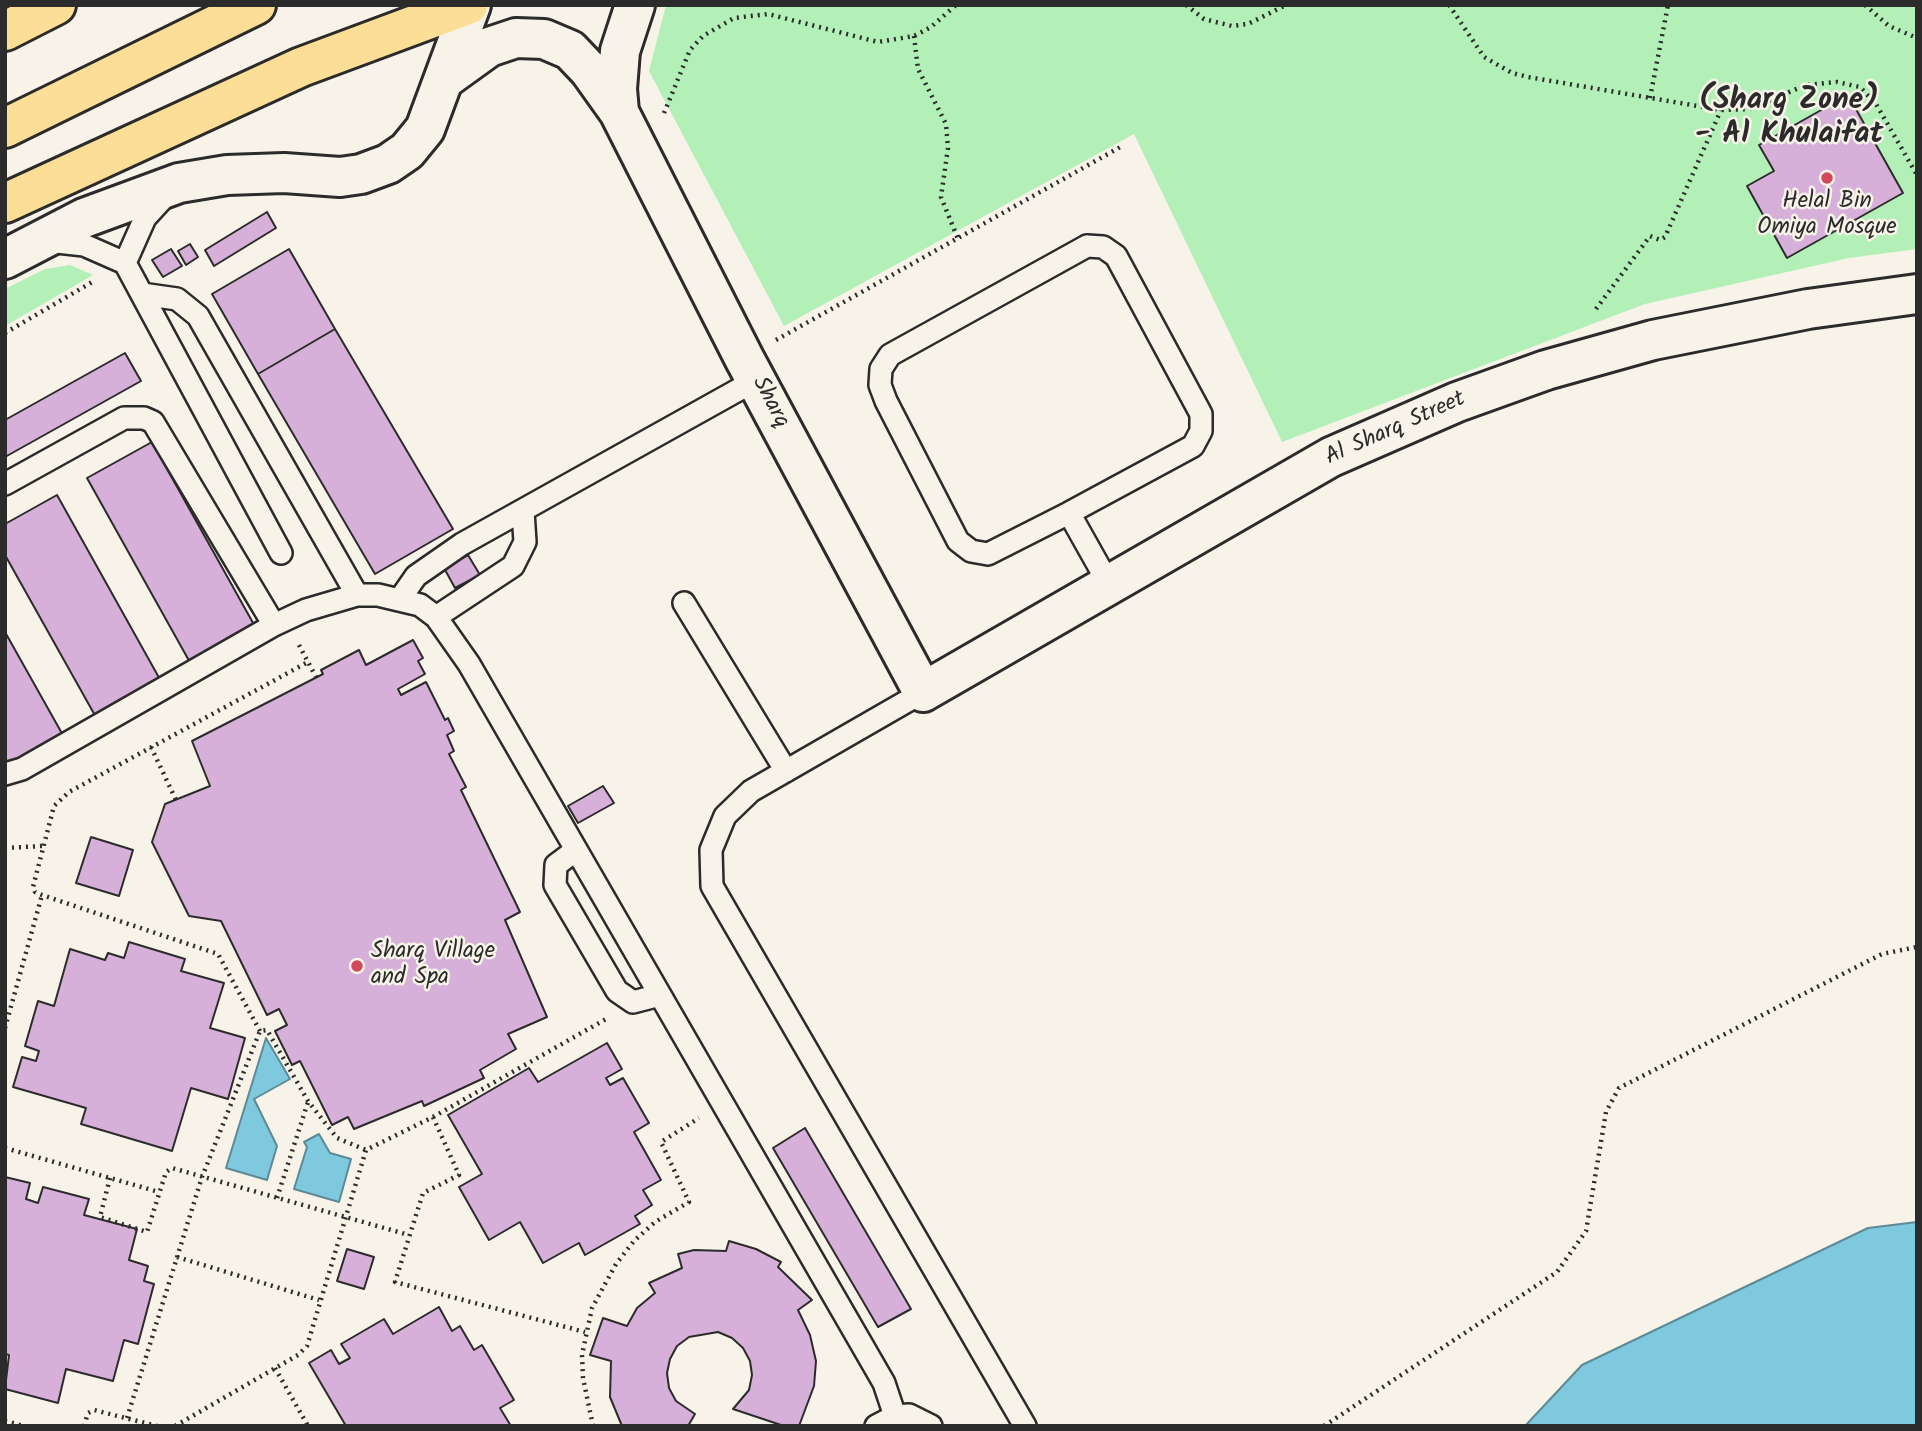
<!DOCTYPE html>
<style>
body{margin:0}
#map{position:relative;width:1922px;height:1431px;overflow:hidden;background:#f7f3e8;font-family:Kalam,sans-serif}
canvas{display:block}
.frame{position:absolute;inset:0;border:7px solid #2b2b2b;pointer-events:none}
</style>
<div id="map">
<canvas width="1922" height="1431"></canvas>
<div class="frame"></div>
</div>
<script>
const g = document.querySelector('canvas').getContext('2d');
g.lineJoin = 'round';
function fillPath(path, color) {
  g.fillStyle = color;
  g.fill(path, 'evenodd');
}
function shape(rows) {
  const path = new Path2D();
  for (const r of rows) {
    path.moveTo(r[0], r[1]);
    for (let i = 2; i < r.length; i += 2) path.lineTo(r[i], r[i + 1]);
  }
  return path;
}
function trace(path, color, width, dash) {
  g.strokeStyle = color;
  g.lineWidth = width;
  g.lineCap = dash ? 'butt' : 'round';
  g.setLineDash(dash || []);
  g.stroke(path);
}
function write(font, color, halo, rows, align = 'center') {
  g.font = font + ' Kalam,sans-serif';
  g.lineWidth = 5;
  g.setLineDash([]);
  g.textBaseline = 'middle';
  g.strokeStyle = halo;
  g.fillStyle = color;
  for (const [text, x, y, turn = 0] of rows) {
    g.save();
    g.translate(x, y);
    g.rotate((+turn || 0) * Math.PI / 180);
    g.textAlign = isNaN(turn) ? turn : align;
    if (halo) g.strokeText(text, 0, 0);
    g.fillText(text, 0, 0);
    g.restore();
  }
}
const green = shape([
 [666,5,1917,5,1917,249,1849,258,1645,304,1282,442,1134,134,784,326,649,71],
 [70,265,93,275,5,326,5,289,45,269]
]);
const water = shape([
 [266,1038,290,1079,254,1099,277,1146,267,1180,226,1168,266,1038],
 [319,1134,330,1153,351,1159,339,1202,294,1189,307,1147,304,1142,319,1134],
 [1917,1222,1917,1426,1525,1426,1582,1365,1868,1228,1917,1222]
]);
const building = shape([
 [1848,95,1903,193,1787,258,1747,186,1774,171,1759,145,1848,95],
 [267,212,276,228,214,266,205,250,267,212],
 [190,244,198,257,186,265,178,251,190,244],
 [171,249,182,266,163,277,152,260,171,249],
 [289,249,335,329,258,374,212,294,289,249],
 [335,329,453,529,375,574,258,374,335,329],
 [125,353,141,381,5,457,5,420,125,353],
 [152,442,257,630,192,666,87,478,152,442],
 [57,495,162,683,97,719,5,555,5,524,57,495],
 [468,555,480,575,455,588,444,568,468,555],
 [5,632,64,737,5,770,5,632],
 [413,640,423,658,418,661,425,674,398,689,401,695,426,682,445,720,448,718,454,731,447,735,454,751,449,754,466,787,461,790,520,912,505,920,547,1017,508,1034,516,1049,480,1070,484,1078,424,1106,422,1101,354,1129,348,1117,332,1125,300,1061,292,1065,275,1031,287,1025,279,1009,267,1015,221,921,189,916,152,842,165,804,210,786,192,741,323,674,321,670,359,650,366,665,413,640],
 [603,786,614,803,578,823,568,806,603,786],
 [91,837,133,850,119,896,76,883,91,837],
 [129,942,185,959,181,971,224,983,210,1028,245,1038,228,1099,191,1088,172,1151,81,1124,86,1108,13,1087,22,1057,36,1061,39,1051,25,1046,38,1001,54,1006,70,949,105,960,108,953,124,958,129,942],
 [607,1043,622,1069,606,1078,610,1085,623,1078,649,1123,634,1132,661,1180,643,1190,652,1205,635,1216,640,1224,585,1255,579,1243,543,1263,520,1222,489,1240,459,1187,482,1174,448,1115,529,1068,538,1082,607,1043],
 [805,1128,911,1309,878,1327,773,1148,805,1128],
 [5,1177,30,1183,26,1199,38,1203,43,1187,89,1199,84,1215,137,1229,129,1260,148,1266,144,1281,154,1284,138,1344,124,1340,113,1381,66,1369,58,1403,5,1389,9,1355,5,1354,5,1177],
 [729,1241,756,1249,781,1262,778,1267,812,1300,798,1310,810,1335,816,1361,814,1386,799,1426,784,1426,733,1409,749,1390,752,1375,750,1361,743,1348,732,1338,718,1332,689,1337,677,1346,670,1359,667,1373,669,1388,676,1401,695,1414,688,1426,622,1426,610,1397,611,1361,590,1355,603,1318,627,1326,637,1308,655,1293,649,1283,682,1268,678,1254,694,1250,726,1251,729,1241],
 [347,1249,374,1257,364,1289,337,1281,347,1249],
 [439,1307,452,1331,460,1326,474,1350,482,1345,514,1400,500,1408,511,1426,346,1426,309,1363,331,1350,339,1364,350,1358,341,1344,384,1319,393,1334,439,1307]
]);
const path = shape([
 [1186,5,1204,19,1232,26,1248,24,1286,5],
 [1449,5,1484,57,1512,73,1528,77,1721,110,1749,109,1806,85,1837,82,1860,87,1876,104,1917,175],
 [1865,5,1889,26,1917,38],
 [914,36,918,69,946,124,948,148,941,197,958,239],
 [1650,98,1668,5],
 [664,113,690,50,703,36,734,18,768,14,878,42,914,36,931,27,956,5],
 [1596,309,1650,236,1660,240,1665,237,1721,110],
 [5,333,94,281],
 [776,340,1124,145],
 [299,645,316,677],
 [151,747,176,800],
 [5,848,42,846],
 [5,1028,42,895],
 [260,1031,218,954,42,895,35,892,33,887,54,806,69,792,308,662],
 [433,1117,459,1175,423,1193,395,1282,585,1332],
 [5,1148,159,1192],
 [110,1178,100,1217,147,1232,166,1172,172,1168,409,1235],
 [277,1198,308,1102],
 [177,1257,319,1300],
 [275,1368,308,1426],
 [127,1418,202,1177,260,1031,267,1030,308,1101,337,1138,366,1150],
 [5,1421,24,1426],
 [84,1426,88,1413,94,1410,157,1426],
 [175,1426,298,1355,307,1346,366,1150,433,1117,606,1019],
 [593,1426,583,1378,582,1355,592,1308,616,1264,634,1241,655,1222,689,1202,661,1142,699,1118],
 [1324,1426,1557,1272,1586,1231,1606,1112,1619,1088,1882,954,1917,947]
]);
const lane = shape([
 [48,241,84,245,125,263,281,553],
 [1087,246,1103,247,1116,256,1201,414,1201,431,1193,446,1069,513,988,554,971,551,958,541,886,401,880,385,881,369,890,355,1087,246],
 [125,263,145,218,167,194],
 [142,294,177,299,198,316,357,595],
 [5,484,124,418,144,418,153,422,274,625],
 [1069,513,1110,586],
 [400,599,416,576,462,544,756,380],
 [684,603,786,771],
 [436,617,513,566,525,542,523,511],
 [923,692,751,791,725,816,711,850,712,886,1025,1426],
 [5,774,22,769,274,625,306,610,357,595,378,595,420,605,436,617,469,664,884,1383,895,1416],
 [576,850,556,865,555,885,617,991,633,1002,660,995],
 [876,1426,895,1416,909,1415,931,1426]
]);
const street = shape([
 [446,78,489,47,516,38,544,39,570,50,589,70,619,112,744,358,923,692,1331,457,1457,402,1546,370,1653,340,1808,309,1917,294],
 [619,112,617,89,620,51,635,5]
]);
const secondary = shape([
 [5,259,84,218,179,183,227,175,284,173,340,177,361,174,388,164,407,151,425,129,471,5]
]);
const highway = shape([
 [5,31,56,5],
 [5,128,256,5],
 [5,203,301,67,468,5]
]);
const markers = [
 [1827,178,7,"#d1495b"],
 [357,966,7,"#d1495b"]
];
const poiNames = [
 ["Helal Bin",1827,203],
 ["Omiya Mosque",1827,229],
 ["Sharq Village",371,953,"left"],
 ["and Spa",371,979,"left"]
];
const streetNames = [
 ["Sharq",769,403,62],
 ["Al Sharq Street",1396,430,-24]
];
const districtNames = [
 ["(Sharg Zone)",1789,103],
 ["- Al Khulaifat",1789,137]
];
fillPath(green, '#b2f0b7');
fillPath(water, '#7ec9de');
trace(water, '#5d8a96', 2);
fillPath(building, '#d7b0d9');
trace(building, '#2b2b2b', 2);
trace(lane, '#2b2b2b', 26);
trace(street, '#2b2b2b', 44);
trace(secondary, '#2b2b2b', 44);
trace(highway, '#2b2b2b', 44);
trace(path, '#2b2b2b', 4.5, [2, 5]);
trace(lane, '#f7f3e8', 21);
trace(street, '#f7f3e8', 38);
trace(secondary, '#f7f3e8', 38);
trace(highway, '#fdde96', 38);
for (const [x, y, r, color] of markers) {
  const dot = new Path2D();
  dot.arc(x, y, r, 0, 2 * Math.PI);
  g.fillStyle = color;
  g.fill(dot);
  trace(dot, '#f7f3e8', 2.5);
}
write('23px', '#2b2b2b', '#f7f3e8', poiNames);
write('23px', '#2b2b2b', '#f7f3e8', streetNames);
write('bold 30px', '#2b2b2b', '#f7f3e8', districtNames);
</script>
